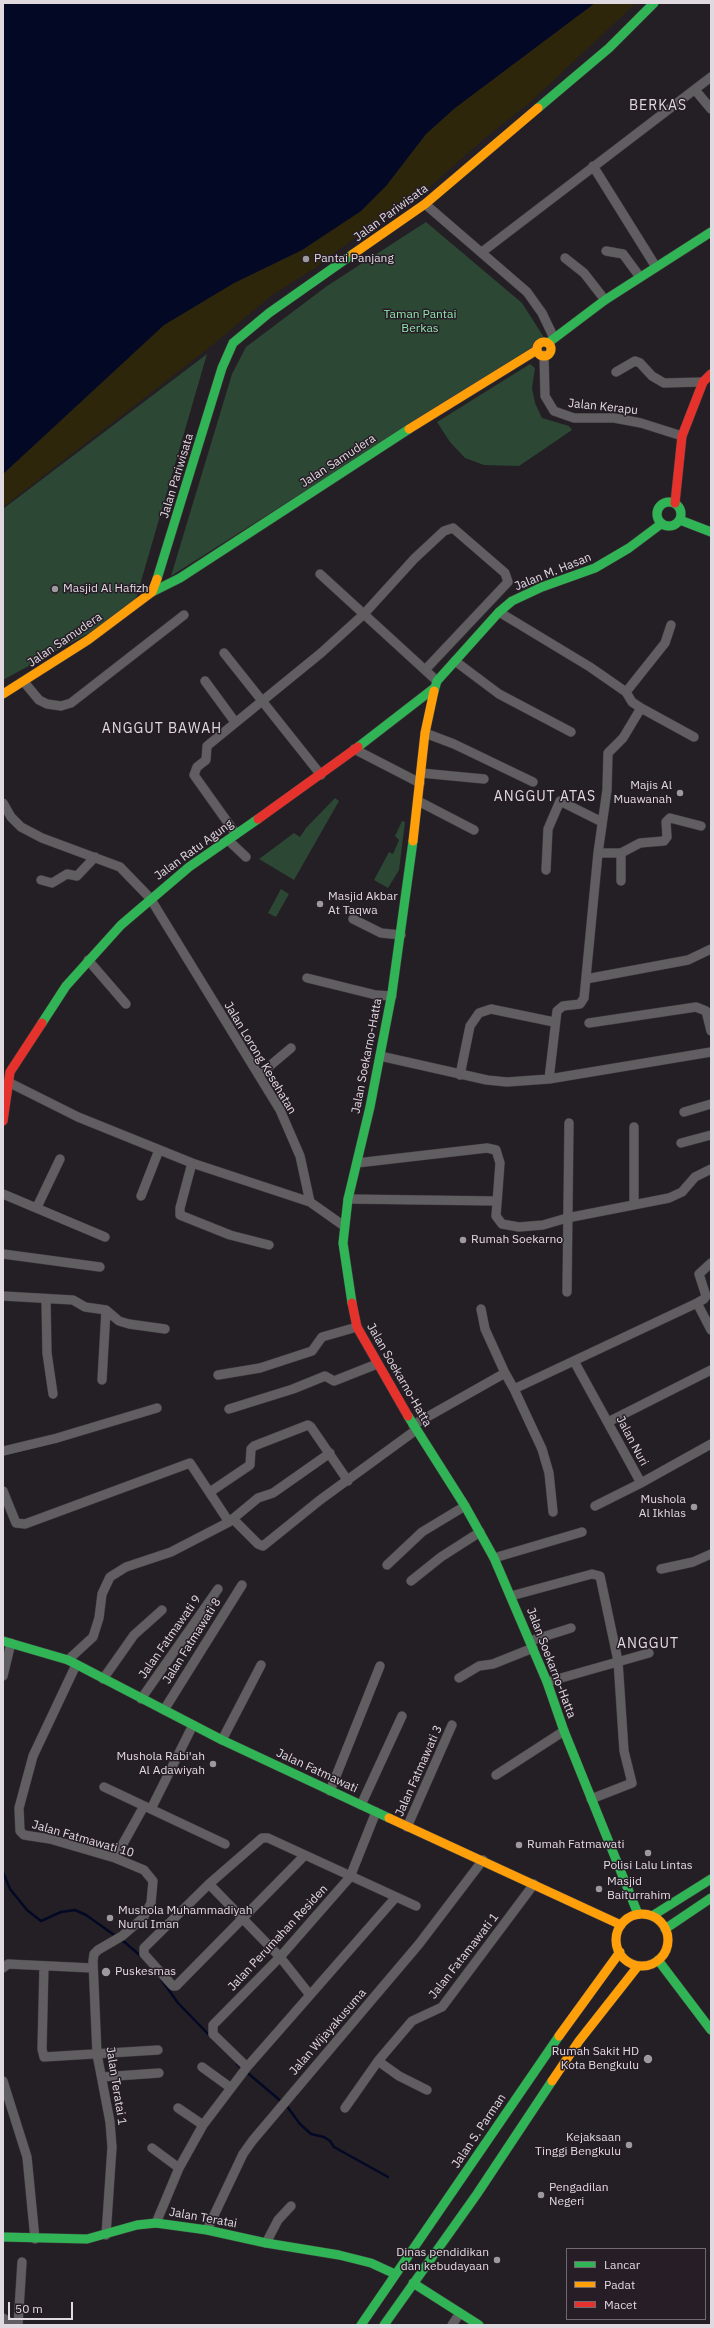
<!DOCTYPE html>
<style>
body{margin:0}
#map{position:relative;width:714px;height:2328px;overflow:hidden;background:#241f24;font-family:"IBM Plex Sans",sans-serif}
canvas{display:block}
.frame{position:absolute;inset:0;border:4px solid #e0dae0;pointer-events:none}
.legend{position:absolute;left:566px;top:2248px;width:140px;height:72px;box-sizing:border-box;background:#261d26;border:1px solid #706970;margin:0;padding:5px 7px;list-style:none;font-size:12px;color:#e0dae0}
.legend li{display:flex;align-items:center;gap:8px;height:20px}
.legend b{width:20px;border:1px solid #706970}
.scale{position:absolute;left:8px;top:2302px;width:65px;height:18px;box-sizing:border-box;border:2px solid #e0dae0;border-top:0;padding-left:5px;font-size:12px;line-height:14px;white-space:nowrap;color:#e0dae0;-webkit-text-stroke:3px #261d26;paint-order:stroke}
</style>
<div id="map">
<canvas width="714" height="2328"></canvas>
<div class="frame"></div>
<ul class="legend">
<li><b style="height:5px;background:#30b455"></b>Lancar</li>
<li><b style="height:5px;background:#ff9f0a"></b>Padat</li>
<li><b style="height:5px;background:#e5322d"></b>Macet</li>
</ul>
<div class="scale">50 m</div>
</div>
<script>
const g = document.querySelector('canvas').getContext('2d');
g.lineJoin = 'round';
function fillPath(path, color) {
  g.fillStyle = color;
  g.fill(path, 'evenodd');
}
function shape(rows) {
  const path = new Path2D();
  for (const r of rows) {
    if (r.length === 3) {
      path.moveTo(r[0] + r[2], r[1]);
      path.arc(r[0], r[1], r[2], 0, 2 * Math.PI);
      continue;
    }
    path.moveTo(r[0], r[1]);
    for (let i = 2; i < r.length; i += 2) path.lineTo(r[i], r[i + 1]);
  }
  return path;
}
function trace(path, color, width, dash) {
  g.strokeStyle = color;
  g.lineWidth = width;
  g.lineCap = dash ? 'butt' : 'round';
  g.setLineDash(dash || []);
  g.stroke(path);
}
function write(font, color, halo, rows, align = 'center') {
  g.font = font + ' "IBM Plex Sans",sans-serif';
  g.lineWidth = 3;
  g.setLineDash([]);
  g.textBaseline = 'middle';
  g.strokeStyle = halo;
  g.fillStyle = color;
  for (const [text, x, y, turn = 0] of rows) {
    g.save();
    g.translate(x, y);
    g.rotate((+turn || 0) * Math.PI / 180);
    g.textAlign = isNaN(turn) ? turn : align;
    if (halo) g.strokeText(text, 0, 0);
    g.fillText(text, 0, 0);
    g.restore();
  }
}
const green = shape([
 [426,222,522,303,545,339,171,576,232,374,246,347,327,286],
 [207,354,133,609,3,680,3,509],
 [530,364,535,368,532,388,535,403,542,418,569,426,572,430,519,466,484,465,465,458,450,442,437,422],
 [335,798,339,801,294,880,259,859,294,833,300,837,306,828],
 [402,821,405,822,399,870,388,888,374,880,389,852,393,854,399,840,395,836],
 [281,889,289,894,276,917,268,913]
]);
const sand = shape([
 [595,3,636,3,527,105,486,137,424,192,356,237,315,268,272,295,205,351,3,507,3,474,164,325,234,283,302,250,361,211,386,186,426,134,455,108]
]);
const water = shape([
 [3,3,595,3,455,108,426,134,386,186,361,211,302,250,234,283,164,325,3,474]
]);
const stream = shape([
 [3,1872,10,1889,27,1910,41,1921,61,1912,75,1910,86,1915,117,1937],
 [122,1940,142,1957],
 [161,1979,178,2003,210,2036],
 [237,2064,282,2102],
 [286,2105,300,2124,311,2134,324,2137,330,2141,334,2147,388,2177]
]);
const street = shape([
 [696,91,711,109],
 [593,166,656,267],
 [425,204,527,292,542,313,554,338],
 [606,251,623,254,640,277],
 [482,252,711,77],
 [565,258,584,273,605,300],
 [544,355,545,396,554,411,574,418,614,418,641,423,682,436],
 [616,372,635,361,640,363,652,376,664,383,703,382],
 [320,574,437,681],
 [499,612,590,667,626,692,632,702,641,708,623,738,608,753,607,790,598,853,584,998,580,1004,563,1006,557,1011,549,1079],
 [224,653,321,775],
 [455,661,499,694,571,732],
 [205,681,235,722],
 [24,682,39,700,47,704,61,706,71,703,184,615],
 [626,692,665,643,671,625],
 [641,708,694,737],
 [425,733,454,744,533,782],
 [354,749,420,783],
 [421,773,484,779],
 [418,801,474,830],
 [3,803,11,817,21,827,42,838,120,867,150,898,280,1110,300,1156,310,1202,344,1226],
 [236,834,194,775,197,767,206,760,207,746,321,653,364,614,414,559,444,531,453,528,505,573,508,582,425,670],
 [228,840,246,857],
 [598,853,621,853,640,843,664,841,667,837,666,822,670,818,701,826],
 [621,853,621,881],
 [546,870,548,829,560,801,602,822],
 [41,880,52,883,67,874,77,876,95,857],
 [353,919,381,933,401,935],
 [88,960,126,1004],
 [307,978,376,995,392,996],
 [586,979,688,960,711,949],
 [589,1023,696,1007,706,1011,711,1031],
 [380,1056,487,1080,507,1082,549,1079,711,1052],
 [259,1075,291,1048],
 [460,1075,470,1026,479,1013,491,1009,554,1022],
 [8,1082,78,1117,192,1163,310,1202],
 [684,1112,711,1104],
 [681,1143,711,1135],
 [192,1163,180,1208,180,1215,230,1235,269,1245],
 [357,1163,487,1148,496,1150,500,1163,496,1216,502,1224,519,1227,543,1225,567,1218,669,1198,682,1192,695,1177,711,1169],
 [3,1194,105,1237],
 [141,1196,159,1150],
 [348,1199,497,1201],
 [634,1205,634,1127],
 [37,1207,60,1159],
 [3,1254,100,1267],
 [711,1263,699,1274,706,1296,704,1299,697,1303,711,1330],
 [567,1292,569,1123],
 [3,1296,73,1300,85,1307,106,1310,119,1321,129,1324,165,1329],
 [46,1300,47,1353,53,1394],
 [481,1309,485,1329,505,1373],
 [574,1361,641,1483,711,1444],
 [218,1375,260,1368,312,1351,322,1337,357,1327],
 [102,1380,106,1310],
 [514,1389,542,1449,549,1473,553,1512],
 [229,1409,293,1389,325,1376,334,1381,377,1364],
 [608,1422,711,1370],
 [413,1425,505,1373,514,1389,697,1303],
 [3,1451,57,1438,157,1408],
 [3,1491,16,1523,25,1524,190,1463,229,1522,258,1498,273,1493,330,1453],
 [210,1492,250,1465,251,1449,254,1446,308,1425,311,1427,348,1481],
 [595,1506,641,1483],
 [233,1519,258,1544,263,1546,320,1500,416,1430],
 [494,1558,582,1532],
 [387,1565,422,1532,465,1506],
 [661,1569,693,1562,711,1554],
 [411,1581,441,1557,480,1532],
 [511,1596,592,1574,600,1576,618,1661,624,1751,632,1783,591,1799],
 [530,1641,571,1628],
 [68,1660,93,1637,99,1618,102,1594,110,1577,126,1567,171,1552,229,1522],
 [76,1665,33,1756,19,1808,20,1831,24,1835,50,1839,115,1858,144,1870,153,1881,151,1903,143,1918,122,1936,98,1950,94,1954,93,1961,97,2054,110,2122,112,2147,106,2235],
 [3,1676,11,1643],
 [459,1678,479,1666,493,1664,533,1648],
 [103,1679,134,1635,162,1610],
 [547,1682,649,1653],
 [141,1699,218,1589],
 [164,1710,242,1585],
 [222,1740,261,1665],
 [496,1775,564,1731],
 [104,1787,225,1844],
 [330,1791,380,1666],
 [361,1805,402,1716],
 [151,1809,193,1725],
 [407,1827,452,1725],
 [304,1856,176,1986,173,1986,144,1954,144,1948,209,1884,262,1838,268,1838,416,1906],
 [115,1858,144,1806],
 [209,1884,280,1957,310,1995],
 [44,1966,42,2049,44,2057,158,2050],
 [3,1968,8,1964,92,1968],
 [378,2061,399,2076,427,2090],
 [202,2067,231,2088],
 [247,2067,213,2034,213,2025,280,1957,350,1877,376,1812],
 [102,2077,159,2073],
 [3,2081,27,2157,35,2239],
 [178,2108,203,2125],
 [345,2108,378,2061,412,2021,442,2007,534,1884],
 [152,2148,179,2168],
 [156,2223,179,2168,203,2125,247,2067,396,1897],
 [207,2230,243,2154,253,2140,419,1944,483,1860],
 [266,2243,278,2220,291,2206],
 [3,2318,14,2325],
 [18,2325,22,2262],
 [452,2325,460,2313]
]);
const fast = shape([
 [538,108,609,48,654,3],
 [548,343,605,300,711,232],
 [669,514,12],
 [680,520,711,532],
 [157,579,222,368,233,343,269,313,353,254],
 [152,592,180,578,409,429],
 [434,691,437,681,499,612,512,601,542,587,595,568,629,548,661,524],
 [358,747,433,689],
 [42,1023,66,986,121,925,189,867,258,819],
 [352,1303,343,1243,348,1199,370,1107,392,993,413,841],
 [408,1416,465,1506,494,1558,547,1682,564,1731,638,1914],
 [3,1641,68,1660,222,1740,389,1818],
 [652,1916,711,1879],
 [665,1929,711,1898],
 [658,1960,711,2030],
 [3,2237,87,2239,137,2225,156,2223,207,2230,266,2243,339,2255,371,2263,395,2274],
 [413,2283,479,2325],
 [361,2325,559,2036],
 [384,2325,477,2194,552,2081]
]);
const slow = shape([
 [353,254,425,204,538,108],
 [544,349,7],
 [409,429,537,350],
 [3,694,88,640,152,592,157,579],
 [413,841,425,733,434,691],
 [389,1818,621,1925],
 [642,1940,26],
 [559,2036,620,1952],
 [552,2081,579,2041,638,1966]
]);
const jam = shape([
 [675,503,682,436,703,382,711,374],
 [258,819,358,747],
 [3,1121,10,1072,42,1023],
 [352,1303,357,1327,408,1416]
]);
const markers = [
 [306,259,4,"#9e999e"],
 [55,589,4,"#9e999e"],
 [680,793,4,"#9e999e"],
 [320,904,4,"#9e999e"],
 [463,1240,4,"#9e999e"],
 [694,1507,4,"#9e999e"],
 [213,1764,4,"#9e999e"],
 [519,1845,4,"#9e999e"],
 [648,1853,4,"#9e999e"],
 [599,1889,4,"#9e999e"],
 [110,1918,4,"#9e999e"],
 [106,1972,5,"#9e999e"],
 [648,2059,5,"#9e999e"],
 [629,2145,4,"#9e999e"],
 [541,2195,4,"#9e999e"],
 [497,2260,4,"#9e999e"]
];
const streetNames = [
 ["Jalan Pariwisata",391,213,-36],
 ["Jalan Kerapu",603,407,6],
 ["Jalan Samudera",338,461,-33],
 ["Jalan Pariwisata",177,476,-73],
 ["Jalan M. Hasan",553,572,-22],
 ["Jalan Samudera",65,640,-34],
 ["Jalan Ratu Agung",194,850,-36],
 ["Jalan Soekarno-Hatta",367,1056,-79],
 ["Jalan Lorong Kesehatan",260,1058,59],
 ["Jalan Soekarno-Hatta",399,1375,60],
 ["Jalan Nuri",632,1441,62],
 ["Jalan Fatmawati 9",170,1637,-55],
 ["Jalan Fatmawati 8",192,1641,-58],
 ["Jalan Soekarno-Hatta",551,1663,69],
 ["Jalan Fatmawati",317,1771,25],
 ["Jalan Fatmawati 3",419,1771,-66],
 ["Jalan Fatmawati 10",83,1839,16],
 ["Jalan Perumahan Residen",278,1938,-47],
 ["Jalan Fatamawati 1",464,1956,-52],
 ["Jalan Wijayakusuma",328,2032,-49],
 ["Jalan Teratai 1",116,2086,81],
 ["Jalan S. Parman",479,2131,-56],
 ["Jalan Teratai",203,2218,10]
];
const poiNames = [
 ["Pantai Panjang",314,259],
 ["Masjid Al Hafizh",63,589],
 ["Majis Al",672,786,"right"],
 ["Muawanah",672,800,"right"],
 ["Masjid Akbar",328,897],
 ["At Taqwa",328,911],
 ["Rumah Soekarno",471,1240],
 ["Mushola",686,1500,"right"],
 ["Al Ikhlas",686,1514,"right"],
 ["Mushola Rabi'ah",205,1757,"right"],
 ["Al Adawiyah",205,1771,"right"],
 ["Rumah Fatmawati",527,1845],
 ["Polisi Lalu Lintas",648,1866,"center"],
 ["Masjid",607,1882],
 ["Baiturrahim",607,1896],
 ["Mushola Muhammadiyah",118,1911],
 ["Nurul Iman",118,1925],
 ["Puskesmas",115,1972],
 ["Rumah Sakit HD",639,2052,"right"],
 ["Kota Bengkulu",639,2066,"right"],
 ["Kejaksaan",621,2138,"right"],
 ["Tinggi Bengkulu",621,2152,"right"],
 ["Pengadilan",549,2188],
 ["Negeri",549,2202],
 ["Dinas pendidikan",489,2253,"right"],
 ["dan kebudayaan",489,2267,"right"]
];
const parkNames = [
 ["Taman Pantai",420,315],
 ["Berkas",420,329]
];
const quarterNames = [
 ["BERKAS",658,106],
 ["ANGGUT BAWAH",162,729],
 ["ANGGUT ATAS",545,797],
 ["ANGGUT",648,1644]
];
fillPath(green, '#2c4734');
fillPath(sand, '#2e260a');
fillPath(water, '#030925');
trace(stream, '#030925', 2.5);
trace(street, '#3f3b3f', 10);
trace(fast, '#3f3b3f', 10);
trace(slow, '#3f3b3f', 10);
trace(jam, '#3f3b3f', 10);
trace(street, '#615e61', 9);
trace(fast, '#30b455', 9);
trace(slow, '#ff9f0a', 9);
trace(jam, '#e5322d', 9);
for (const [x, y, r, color] of markers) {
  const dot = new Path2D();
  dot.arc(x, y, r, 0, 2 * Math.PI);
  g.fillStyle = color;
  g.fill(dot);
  trace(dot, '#261d26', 1.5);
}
write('12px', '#e0dae0', '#261d26', streetNames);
write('12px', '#e0dae0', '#261d26', poiNames, 'left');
write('12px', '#8fe5ab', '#261d26', parkNames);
g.letterSpacing = '1px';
write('14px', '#e0dae0', '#261d26', quarterNames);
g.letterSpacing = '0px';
</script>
